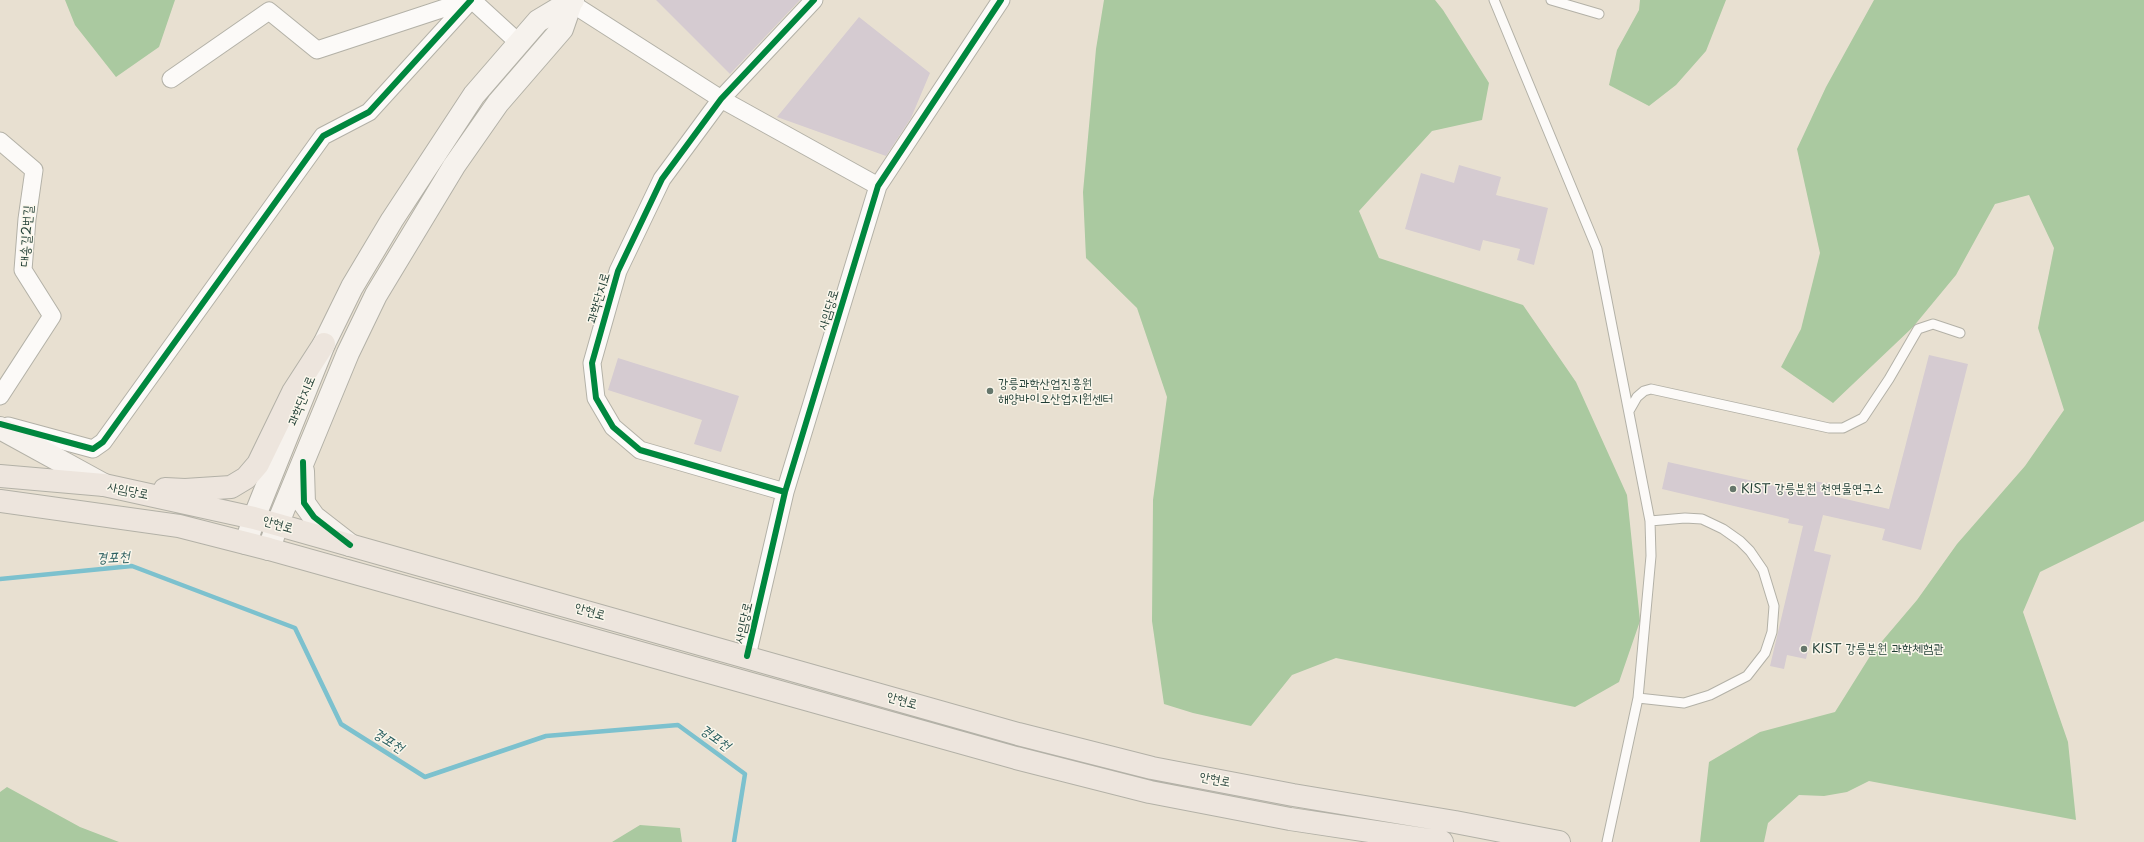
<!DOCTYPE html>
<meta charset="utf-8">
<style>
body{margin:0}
canvas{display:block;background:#e8e0d1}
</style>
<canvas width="2144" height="842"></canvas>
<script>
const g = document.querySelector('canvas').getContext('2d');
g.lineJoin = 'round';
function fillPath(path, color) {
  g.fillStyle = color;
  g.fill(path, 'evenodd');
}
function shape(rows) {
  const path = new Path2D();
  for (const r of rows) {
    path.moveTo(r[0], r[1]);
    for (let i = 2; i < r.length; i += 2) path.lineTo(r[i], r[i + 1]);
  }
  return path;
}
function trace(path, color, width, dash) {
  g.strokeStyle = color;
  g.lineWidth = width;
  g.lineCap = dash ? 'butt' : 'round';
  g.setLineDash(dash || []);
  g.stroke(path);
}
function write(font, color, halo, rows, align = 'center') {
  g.font = font + ' "Playpen Sans","Poor Story",sans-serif';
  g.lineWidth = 3;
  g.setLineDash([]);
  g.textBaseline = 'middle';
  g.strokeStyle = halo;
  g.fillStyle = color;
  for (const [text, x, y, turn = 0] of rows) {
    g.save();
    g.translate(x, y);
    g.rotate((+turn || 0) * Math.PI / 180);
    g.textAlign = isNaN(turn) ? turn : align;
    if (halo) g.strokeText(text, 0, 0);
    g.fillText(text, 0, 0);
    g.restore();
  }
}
const forest = shape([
 [65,0,175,0,159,47,116,77,75,25],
 [1104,0,1435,0,1443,10,1489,83,1482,120,1432,131,1359,211,1379,258,1523,305,1576,382,1627,495,1640,621,1619,682,1575,707,1336,658,1292,675,1251,726,1193,713,1164,704,1152,621,1153,500,1167,397,1137,308,1086,258,1083,192,1096,49],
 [1640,0,1726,0,1706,51,1676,85,1649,106,1609,85,1617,50,1639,10],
 [1874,0,2144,0,2144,521,2040,572,2023,612,2068,742,2076,820,1869,781,1847,792,1824,796,1799,795,1768,823,1764,842,1700,842,1709,762,1760,732,1835,712,1872,653,1917,600,1957,544,2025,466,2064,410,2038,328,2054,248,2029,195,1995,204,1956,275,1913,327,1833,403,1781,367,1801,329,1820,253,1797,149,1826,87],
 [7,787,80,827,119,842,0,842,0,792],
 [640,825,680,828,682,842,612,842]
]);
const stream = shape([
 [0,579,132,566,295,628,341,724,425,777,546,736,678,725,745,774,734,842]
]);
const building = shape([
 [656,0,800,0,730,74],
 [859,17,930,73,911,118,886,156,777,117],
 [1459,165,1501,177,1496,195,1548,208,1534,265,1517,260,1520,249,1483,240,1480,251,1405,229,1421,173,1454,183],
 [1929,355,1968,364,1921,550,1882,540,1885,529,1823,515,1814,551,1831,555,1806,659,1787,655,1784,669,1770,666,1803,526,1788,523,1789,519,1662,489,1668,462,1811,494,1814,481,1830,484,1828,495,1889,509],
 [618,358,739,396,721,452,694,444,702,420,608,390]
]);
const lane = shape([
 [1494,0,1597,249,1650,521,1651,556,1638,698,1607,842],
 [1551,0,1599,14],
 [1629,411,1637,397,1644,391,1651,389,1829,428,1843,428,1863,418,1889,379,1918,329,1933,324,1960,333],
 [1638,698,1684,703,1710,695,1747,676,1765,653,1772,632,1774,606,1763,570,1750,551,1740,541,1723,529,1702,519,1685,518,1650,521]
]);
const street = shape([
 [472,0,519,43],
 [571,3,721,99,878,186],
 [171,79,269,11,317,50,469,0],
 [0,141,34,170,27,219,23,270,52,316,0,396],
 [8,426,93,449,103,442,323,136,369,112,471,0],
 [785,492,640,450,613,427,596,398,592,363,618,271,662,179,721,99,814,0],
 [747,656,785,492,878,186,1001,0]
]);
const secondary = shape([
 [0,428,104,485],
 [303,471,304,503,314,517,350,545],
 [246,543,254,518,324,344,352,287,392,220,474,95,538,21,573,0],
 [269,549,277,525,348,353,376,295,454,166,498,103,562,29,571,3]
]);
const highway = shape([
 [0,476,104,485,254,518,1018,734,1152,768,1293,795,1455,822,1559,842],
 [165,489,185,490,231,487,246,478,258,464,293,392,324,344],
 [0,501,179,526,269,549,1016,758,1150,792,1290,819,1442,842]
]);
const cycleway = shape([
 [0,424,93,449,103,442,323,136,369,112,471,0],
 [303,462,304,503,314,517,350,545],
 [785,492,640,450,613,427,596,398,592,363,618,271,662,179,721,99,814,0],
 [747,656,785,492,878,186,1001,0]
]);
const markers = [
 [990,391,4,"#65766b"],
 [1733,489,4,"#65766b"],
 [1804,649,4,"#65766b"]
];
const streetNames = [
 ["대송길2번길",27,236,-86],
 ["과학단지로",599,298,-74],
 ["사임당로",829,310,-73],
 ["과학단지로",302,401,-68],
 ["사임당로",128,491,12],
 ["안현로",278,525,16],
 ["안현로",590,612,16],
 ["사임당로",744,623,-77],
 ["안현로",902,701,16],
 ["안현로",1215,780,11]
];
const poiNames = [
 ["강릉과학산업진흥원",998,384],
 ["해양바이오산업지원센터",998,399],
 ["KIST 강릉분원 천연물연구소",1741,489],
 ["KIST 강릉분원 과학체험관",1812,649]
];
const waterNames = [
 ["경포천",113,558,-3],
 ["경포천",715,738,36],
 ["경포천",388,741,32]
];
fillPath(forest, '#aac9a0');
trace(stream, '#7cc1ce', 4.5);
fillPath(building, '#d5cbd1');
trace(lane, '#b3b1a7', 11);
trace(street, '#b3b1a7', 19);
trace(secondary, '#b3b1a7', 24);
trace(highway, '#b3b1a7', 24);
trace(lane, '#fcfaf8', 9);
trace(street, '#fcfaf8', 17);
trace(secondary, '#f6f2ed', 22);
trace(highway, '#ede5dd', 22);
trace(cycleway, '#00873e', 6);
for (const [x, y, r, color] of markers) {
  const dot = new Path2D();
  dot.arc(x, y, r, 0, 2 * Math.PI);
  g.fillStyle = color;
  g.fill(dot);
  trace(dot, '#fbf7ec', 1.5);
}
write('13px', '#1f3d34', '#fbf7ec', streetNames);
write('13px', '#1f3d34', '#fbf7ec', poiNames, 'left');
write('italic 14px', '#2d6162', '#fbf7ec', waterNames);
</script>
